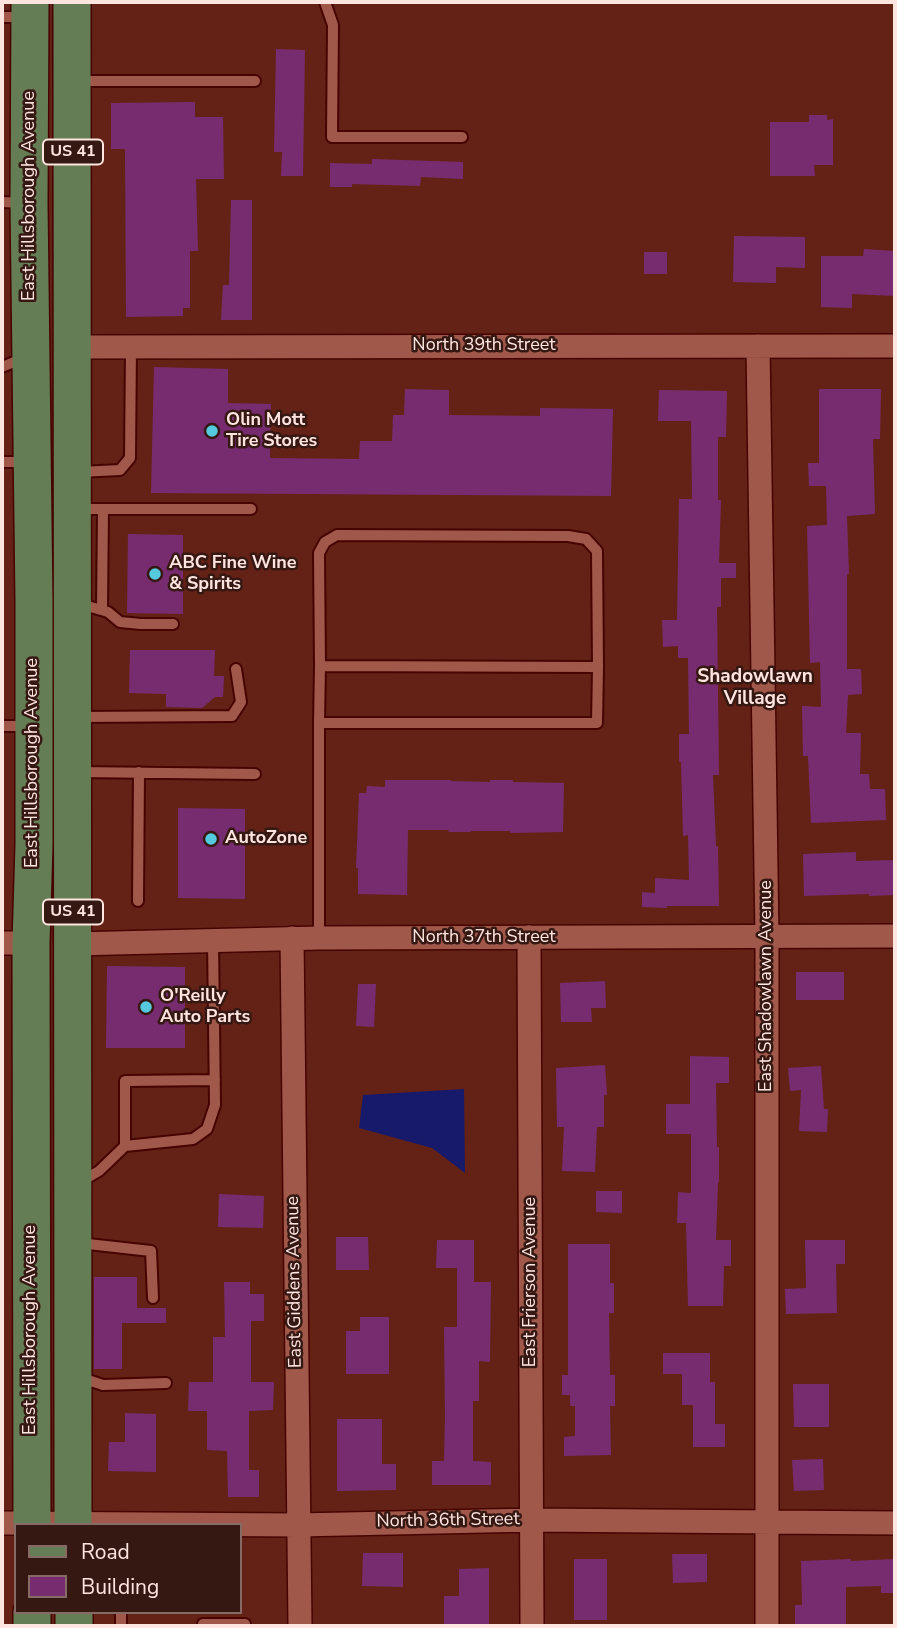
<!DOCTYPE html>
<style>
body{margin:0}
#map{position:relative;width:897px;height:1628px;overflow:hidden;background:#642217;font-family:"Nunito Sans",sans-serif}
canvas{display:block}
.frame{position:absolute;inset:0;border:4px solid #ffe5e0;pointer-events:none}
.legend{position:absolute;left:14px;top:1523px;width:228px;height:91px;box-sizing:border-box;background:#361813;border:2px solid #866a65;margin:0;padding:9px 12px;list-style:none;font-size:21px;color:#ffe5e0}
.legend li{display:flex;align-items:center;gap:14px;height:35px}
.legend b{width:35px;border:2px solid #866a65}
</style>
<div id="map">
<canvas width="897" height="1628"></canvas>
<div class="frame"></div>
<ul class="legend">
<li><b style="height:9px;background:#657d54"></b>Road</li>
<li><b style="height:19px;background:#782c70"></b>Building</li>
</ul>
</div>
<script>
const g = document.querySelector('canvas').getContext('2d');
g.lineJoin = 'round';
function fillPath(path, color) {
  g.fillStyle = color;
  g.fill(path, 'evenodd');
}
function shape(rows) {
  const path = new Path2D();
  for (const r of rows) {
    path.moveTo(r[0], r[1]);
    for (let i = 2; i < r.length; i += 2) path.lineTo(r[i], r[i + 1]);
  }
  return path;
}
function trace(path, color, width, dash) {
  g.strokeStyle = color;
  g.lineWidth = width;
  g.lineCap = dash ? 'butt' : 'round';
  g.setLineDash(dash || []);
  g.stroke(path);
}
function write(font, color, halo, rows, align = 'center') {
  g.font = font + ' "Nunito Sans",sans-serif';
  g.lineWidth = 5;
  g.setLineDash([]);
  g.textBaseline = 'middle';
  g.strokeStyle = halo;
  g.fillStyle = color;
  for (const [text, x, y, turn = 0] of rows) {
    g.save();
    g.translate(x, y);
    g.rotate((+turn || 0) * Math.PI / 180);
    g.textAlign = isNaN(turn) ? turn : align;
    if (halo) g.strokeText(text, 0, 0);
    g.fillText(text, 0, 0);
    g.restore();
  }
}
const water = shape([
 [464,1089,465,1173,432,1148,359,1128,363,1095]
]);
const building = shape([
 [276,49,305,50,303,176,281,176,282,152,274,152],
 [195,102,195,117,223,117,224,179,196,179,198,251,190,251,190,308,183,308,183,316,126,317,125,149,111,149,111,103],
 [809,115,827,115,827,120,833,119,833,165,814,165,815,176,770,176,770,122,809,122],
 [372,159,463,162,463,179,421,177,420,186,352,184,352,187,330,187,330,163,372,164],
 [231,200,252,200,252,320,221,320,223,285,229,285],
 [734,236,805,237,805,268,776,267,776,283,733,282],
 [864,249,895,251,895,296,852,294,852,308,821,307,821,256,863,256],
 [644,252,667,252,667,274,644,274],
 [154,367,228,369,228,403,271,404,270,458,359,459,360,441,392,441,393,415,404,415,405,389,449,390,449,415,540,416,540,408,613,409,611,496,151,493],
 [819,389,881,389,880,439,873,439,875,514,847,516,849,574,847,574,847,669,861,669,862,694,848,695,846,733,861,733,860,774,869,774,870,789,885,789,886,820,811,823,808,756,803,756,802,706,821,707,820,662,810,663,807,526,827,525,826,486,809,486,808,463,819,463],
 [659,390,727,391,726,437,718,437,718,500,721,500,719,563,736,563,736,578,721,578,721,607,717,607,719,775,713,775,716,846,718,846,719,906,667,906,667,908,642,907,642,892,655,893,655,878,689,880,688,835,683,836,681,762,679,762,679,734,689,734,688,658,678,658,678,646,663,647,662,620,677,620,679,499,692,499,691,421,658,421],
 [128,534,183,535,183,614,127,613],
 [130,650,215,650,214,676,224,676,223,697,215,697,202,708,166,707,166,694,129,693],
 [385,780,451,780,451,781,490,782,490,780,513,780,513,782,564,783,563,832,510,833,510,831,471,831,471,832,448,832,449,830,408,830,407,895,358,894,358,868,356,868,359,793,366,793,367,786,385,787],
 [178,808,245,809,245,899,178,898],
 [856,852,856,861,895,860,895,895,869,896,869,894,804,896,803,854],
 [107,966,185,967,185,1048,106,1048],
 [796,972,844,972,844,1000,796,1000],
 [605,981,606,1008,591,1008,592,1022,561,1022,560,983],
 [358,984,376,984,374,1027,356,1026],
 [690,1056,729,1057,729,1083,716,1083,717,1147,719,1147,719,1182,718,1182,716,1240,731,1240,731,1266,724,1266,723,1306,688,1306,686,1223,677,1223,678,1192,691,1193,691,1134,666,1134,666,1104,690,1104],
 [605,1065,607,1095,604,1095,604,1127,597,1127,595,1172,562,1171,564,1127,557,1127,556,1068],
 [821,1066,824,1109,828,1109,827,1132,799,1131,801,1090,790,1091,788,1068],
 [596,1191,622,1191,622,1213,596,1212],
 [219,1194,264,1196,263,1228,218,1227],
 [336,1237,368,1237,369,1270,336,1270],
 [437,1240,474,1240,474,1282,491,1282,490,1362,479,1361,479,1401,473,1401,473,1461,491,1462,491,1485,432,1485,432,1461,444,1461,445,1417,444,1327,457,1327,457,1268,436,1268],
 [805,1240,845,1240,845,1264,836,1264,837,1313,786,1314,785,1289,806,1288],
 [568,1244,610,1244,610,1283,614,1283,614,1313,609,1313,610,1375,615,1375,615,1406,610,1406,611,1455,564,1456,564,1437,575,1436,575,1406,570,1406,570,1395,562,1395,562,1375,568,1375],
 [94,1277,137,1277,137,1308,166,1308,166,1323,122,1323,122,1369,94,1369],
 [224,1282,250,1282,250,1294,264,1294,264,1321,251,1321,251,1382,274,1382,273,1410,249,1411,249,1470,259,1470,259,1497,228,1497,227,1451,207,1450,207,1411,188,1411,189,1382,213,1382,213,1337,225,1337],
 [360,1317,389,1317,389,1374,346,1374,346,1331,360,1331],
 [663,1353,710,1353,710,1382,715,1382,715,1424,725,1424,725,1447,693,1447,693,1405,682,1405,682,1374,663,1374],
 [793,1384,829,1384,829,1427,794,1427],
 [125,1413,156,1414,156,1472,108,1471,109,1442,125,1442],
 [337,1419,382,1419,382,1464,396,1464,396,1490,337,1491],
 [823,1459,824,1490,794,1491,792,1460],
 [363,1553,403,1553,403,1587,362,1586],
 [672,1554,707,1554,707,1582,673,1583],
 [574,1559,607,1559,607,1620,574,1620],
 [851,1559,851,1561,895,1559,895,1593,881,1593,881,1586,846,1587,846,1626,795,1626,795,1605,802,1605,801,1561],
 [489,1568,489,1626,444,1626,444,1596,459,1596,459,1569]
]);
const service = shape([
 [325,2,333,25,332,137,462,137],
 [2,17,23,17],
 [79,81,255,81],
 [2,202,23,203],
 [2,367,26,357],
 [2,462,27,462],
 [79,472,120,470,130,458,131,347],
 [79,509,251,509],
 [79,607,91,607,108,612,120,622,141,624,173,624],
 [102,610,103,509],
 [320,666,319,553,325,542,337,535,568,536,586,539,597,551,598,667],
 [76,717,232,716,241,702,236,669],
 [2,726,27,726],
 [76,772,255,774],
 [138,901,139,772],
 [319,938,319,723,320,666,598,667,597,723,319,723],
 [125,1146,125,1081,215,1080],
 [80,1182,99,1171,125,1146,193,1139,207,1129,215,1105,213,940],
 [79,1243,151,1251,153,1298],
 [79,1381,91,1381,103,1385,166,1383],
 [121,1612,121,1626],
 [203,1626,203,1624,245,1624,245,1626]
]);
const minor = shape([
 [758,346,767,936,767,1626],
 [73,347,895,346],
 [529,937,532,1626],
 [292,938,300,1626],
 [2,943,31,943],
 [73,944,319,938,895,936],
 [2,1523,298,1525,532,1520,895,1523]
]);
const primary = shape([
 [30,2,29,203,34,602,34,845,31,943,32,1525],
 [72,2,73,1525],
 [32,1612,32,1626],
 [74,1612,74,1626]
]);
const markers = [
 [212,431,7,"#55cadf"],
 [155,574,7,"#55cadf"],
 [211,839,7,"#55cadf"],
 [146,1007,7,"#55cadf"]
];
const shields = [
 [73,152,60],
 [73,912,60]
];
const shieldNames = [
 ["US 41",73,152],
 ["US 41",73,912]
];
const streetNames = [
 ["East Hillsborough Avenue",30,196,-90],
 ["North 39th Street",484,346],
 ["East Hillsborough Avenue",33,763,-90],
 ["North 37th Street",484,938],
 ["East Shadowlawn Avenue",767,986,-90],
 ["East Giddens Avenue",295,1282,-91],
 ["East Frierson Avenue",531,1282,-90],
 ["East Hillsborough Avenue",31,1330,-90],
 ["North 36th Street",448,1521,-1]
];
const poiNames = [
 ["Olin Mott",226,421],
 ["Tire Stores",226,442],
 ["ABC Fine Wine",169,564],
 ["& Spirits",169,585],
 ["AutoZone",225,839],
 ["O'Reilly",160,997],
 ["Auto Parts",160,1018]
];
const neighbourhoodNames = [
 ["Shadowlawn",755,677],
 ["Village",755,699]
];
fillPath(water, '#171a6b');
fillPath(building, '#782c70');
trace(service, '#460400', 14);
trace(minor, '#460400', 26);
trace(primary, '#460400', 40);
trace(service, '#a0584a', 10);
trace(minor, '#a0584a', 23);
trace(primary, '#657d54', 37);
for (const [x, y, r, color] of markers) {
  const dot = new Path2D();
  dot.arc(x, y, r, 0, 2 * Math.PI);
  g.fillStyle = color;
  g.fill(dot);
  trace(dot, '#361813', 2.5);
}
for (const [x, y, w] of shields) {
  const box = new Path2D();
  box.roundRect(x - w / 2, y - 12.5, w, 25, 5);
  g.fillStyle = '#361813';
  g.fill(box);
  trace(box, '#ffe5e0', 2);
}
write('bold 16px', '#ffe5e0', null, shieldNames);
write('18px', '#ffe5e0', '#361813', streetNames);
write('bold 18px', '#ffe5e0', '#361813', poiNames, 'left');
write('bold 19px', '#ffe5e0', '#361813', neighbourhoodNames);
</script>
